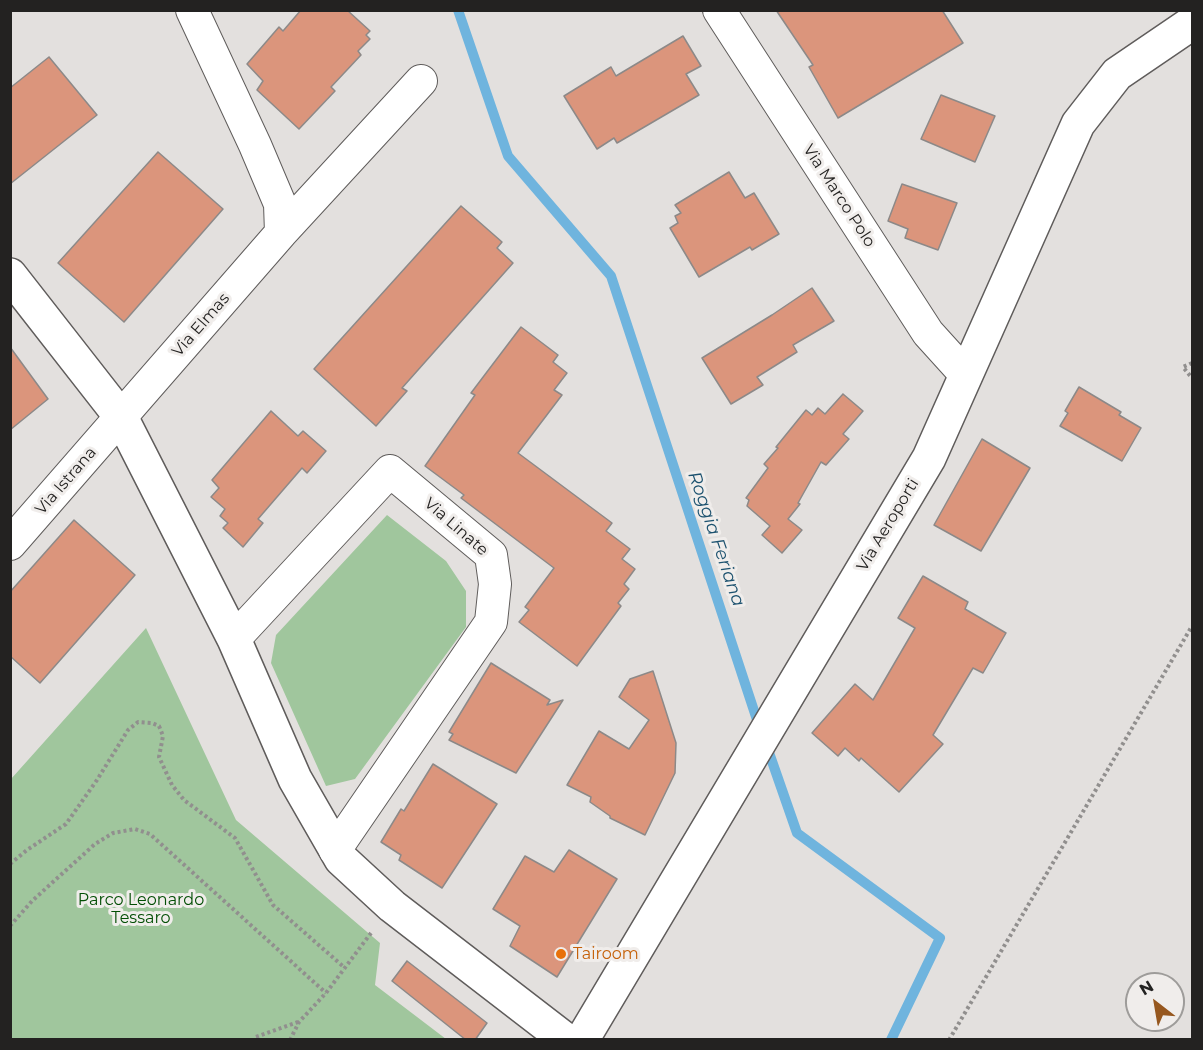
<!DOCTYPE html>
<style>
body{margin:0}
#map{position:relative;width:1203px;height:1050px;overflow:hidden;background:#e3e0de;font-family:Montserrat,sans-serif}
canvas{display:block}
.frame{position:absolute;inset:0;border:12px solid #232221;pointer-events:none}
.north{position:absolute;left:1125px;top:972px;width:60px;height:60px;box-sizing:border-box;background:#f0edeb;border:2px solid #9e9c9a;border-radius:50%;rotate:329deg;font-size:16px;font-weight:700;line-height:24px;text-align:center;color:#232221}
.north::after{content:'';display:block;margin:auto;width:21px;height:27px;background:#96571e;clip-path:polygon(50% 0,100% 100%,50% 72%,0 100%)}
</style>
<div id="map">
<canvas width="1203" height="1050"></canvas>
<div class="frame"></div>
<div class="north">N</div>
</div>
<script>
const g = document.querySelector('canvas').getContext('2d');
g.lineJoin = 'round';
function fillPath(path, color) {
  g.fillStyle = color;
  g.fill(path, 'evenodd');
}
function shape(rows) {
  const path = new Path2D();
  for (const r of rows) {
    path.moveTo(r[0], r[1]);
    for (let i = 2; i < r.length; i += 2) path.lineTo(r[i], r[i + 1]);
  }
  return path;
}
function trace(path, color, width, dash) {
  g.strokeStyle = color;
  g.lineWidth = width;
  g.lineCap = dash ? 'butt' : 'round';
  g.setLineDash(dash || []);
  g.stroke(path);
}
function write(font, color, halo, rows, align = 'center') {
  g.font = font + ' Montserrat,sans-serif';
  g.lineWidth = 6;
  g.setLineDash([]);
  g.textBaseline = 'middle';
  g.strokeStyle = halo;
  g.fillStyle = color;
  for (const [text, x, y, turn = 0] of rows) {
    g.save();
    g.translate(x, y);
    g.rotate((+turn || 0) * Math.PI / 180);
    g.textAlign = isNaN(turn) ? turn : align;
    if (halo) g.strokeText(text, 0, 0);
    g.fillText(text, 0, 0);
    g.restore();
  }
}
const green = shape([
 [387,515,446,561,466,591,466,627,355,779,326,786,271,663,276,635],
 [146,628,236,820,380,943,375,985,446,1039,11,1039,11,779]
]);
const stream = shape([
 [458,10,508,156,611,276,760,729],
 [766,744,797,833,940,938,891,1040]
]);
const building = shape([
 [301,10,347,10,370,31,366,35,370,39,358,51,361,55,331,87,335,91,299,129,257,90,263,81,247,64,279,27,283,31,301,10],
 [776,10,942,10,963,43,838,118,809,67,813,65,776,10],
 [683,36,701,66,686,74,699,95,617,143,614,138,597,149,564,96,611,67,616,76,683,36],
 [49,57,97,115,10,184,10,88,49,57],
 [941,95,995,116,975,162,921,139,941,95],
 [158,152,223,209,124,322,58,263,158,152],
 [729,172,745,198,754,193,779,234,752,250,750,247,699,277,670,228,678,223,675,216,681,213,675,205,729,172],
 [902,184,957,203,938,250,905,238,908,229,888,221,902,184],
 [461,206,502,242,497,248,513,263,402,388,407,391,376,426,314,369,461,206],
 [812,288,834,321,793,345,797,352,757,377,763,385,731,404,702,358,772,315,812,288],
 [521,327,558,355,553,362,567,373,554,390,562,395,518,453,612,523,606,531,630,549,622,559,635,569,624,584,629,589,618,603,621,606,577,666,519,622,529,610,525,607,554,568,461,498,464,495,425,466,475,395,471,393,521,327],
 [10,347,48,399,10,430,10,347],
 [1079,387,1121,412,1119,415,1141,428,1122,461,1060,426,1068,413,1065,411,1079,387],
 [843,394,863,411,843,434,849,439,826,465,821,462,798,503,800,504,788,519,802,530,782,553,762,535,770,526,747,506,749,500,746,498,768,468,764,464,778,448,776,447,806,410,812,415,818,408,825,414,843,394],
 [271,411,298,436,303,431,326,451,307,473,302,468,258,519,263,523,243,547,223,528,228,523,220,516,225,509,211,497,219,488,212,480,271,411],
 [982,439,1030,468,981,551,934,525,982,439],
 [74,520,135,575,40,683,10,656,10,592,74,520],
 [923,576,968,602,965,609,1006,633,983,673,973,668,933,735,943,744,899,792,861,758,859,761,845,748,838,756,812,733,855,684,873,700,915,628,898,618,923,576],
 [491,663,550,700,547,705,563,700,516,773,449,740,453,734,449,732,491,663],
 [653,671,676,743,675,773,645,835,610,818,610,816,590,802,591,797,567,785,599,731,629,749,649,720,619,697,630,679,653,671],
 [433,764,497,804,442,888,399,860,401,855,381,842,401,809,404,811,433,764],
 [569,850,617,879,557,977,510,946,520,926,493,909,525,856,554,872,569,850],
 [407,961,487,1023,475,1040,466,1040,392,981,407,961]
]);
const path = shape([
 [1192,363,1183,367,1192,378],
 [10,864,27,850,66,824,97,780,128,730,138,722,152,723,159,726,163,736,159,757,172,785,184,800,235,838,273,905,345,968],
 [10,926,32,901,95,844,113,833,135,829,150,834,326,993],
 [256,1037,298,1022],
 [290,1040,299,1022,326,993,371,933],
 [949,1040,1192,626]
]);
const street = shape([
 [192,10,255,145,280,204,281,233],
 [719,10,928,333,966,375],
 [10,544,281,233,421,81],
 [234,639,390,471,491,555,495,584,491,622,335,850]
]);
const secondary = shape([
 [10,275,121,417,234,639,295,779,341,859,392,906,566,1040],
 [582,1040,929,458,1078,124,1117,74,1192,23]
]);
const markers = [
 [561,954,6,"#e8710a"]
];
const streetNames = [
 ["Via Marco Polo",839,196,57],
 ["Via Elmas",201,325,-49],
 ["Via Istrana",66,481,-49],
 ["Via Aeroporti",888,525,-59],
 ["Via Linate",456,527,41]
];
const parkNames = [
 ["Parco Leonardo",141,900],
 ["Tessaro",141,918]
];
const foodNames = [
 ["Tairoom",573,954]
];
const waterNames = [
 ["Roggia Feriana",716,539,71]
];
fillPath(green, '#a0c69d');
trace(stream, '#6fb4de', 10);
fillPath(building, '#db957c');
trace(building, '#8c8988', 1.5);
trace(street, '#5f5c5b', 34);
trace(secondary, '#5f5c5b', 36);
trace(path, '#918f8e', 4, [3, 3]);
trace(street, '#fff', 32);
trace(secondary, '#fff', 33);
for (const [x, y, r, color] of markers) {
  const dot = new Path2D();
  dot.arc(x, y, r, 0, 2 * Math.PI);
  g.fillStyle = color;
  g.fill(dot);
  trace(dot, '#f0edeb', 2);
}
write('16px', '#232221', '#f0edeb', streetNames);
write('16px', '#034f05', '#f0edeb', parkNames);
write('16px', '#c56008', '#f0edeb', foodNames, 'left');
write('italic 18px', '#1d526f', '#f0edeb', waterNames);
</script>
